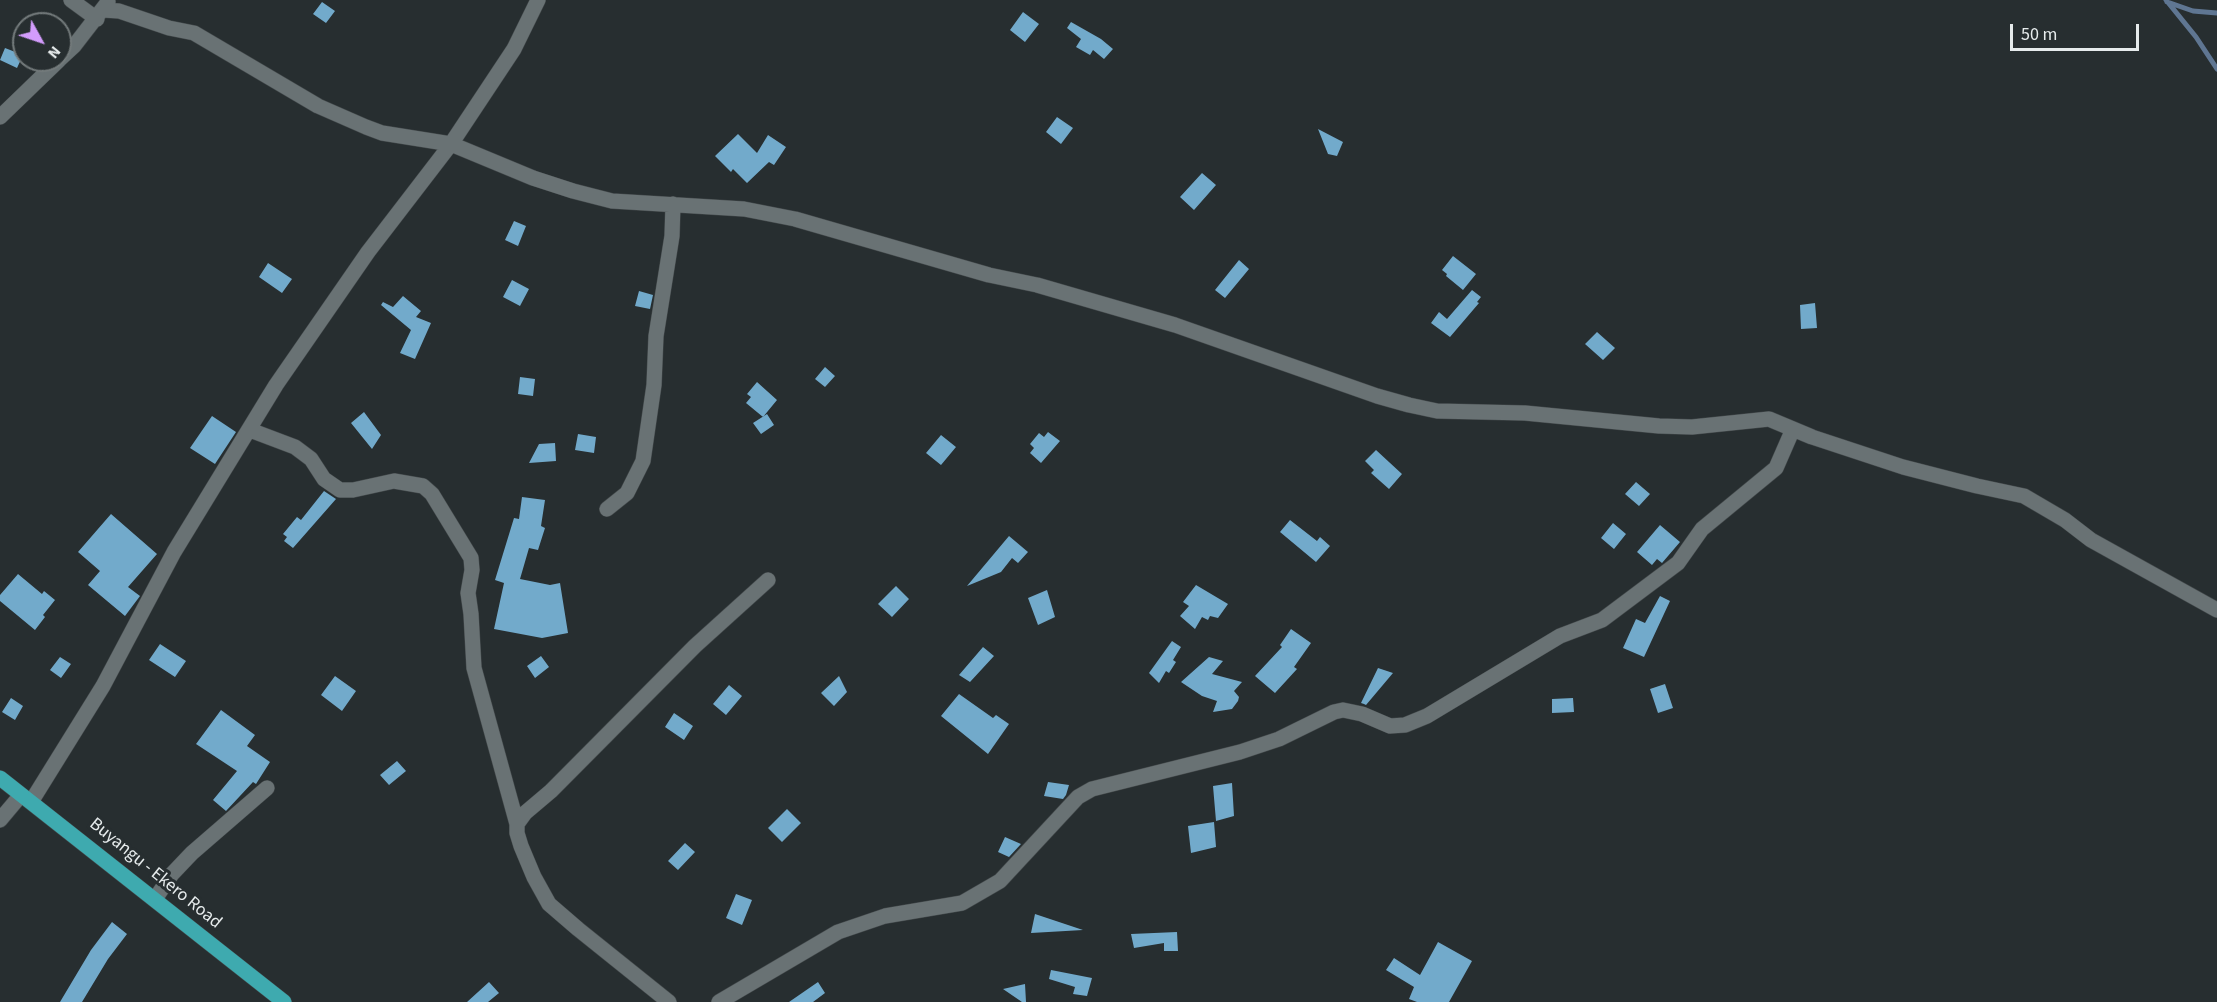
<!DOCTYPE html>
<style>
body{margin:0}
#map{position:relative;width:2217px;height:1002px;overflow:hidden;background:#272e30;font-family:"Source Sans 3",sans-serif}
canvas{display:block}
.north{position:absolute;left:12px;top:12px;width:60px;height:60px;box-sizing:border-box;background:#272e30;border:2px solid #737a7b;border-radius:50%;rotate:130deg;font-size:16px;font-weight:700;line-height:24px;text-align:center;color:#e6ebec}
.north::after{content:'';display:block;margin:auto;width:21px;height:27px;background:#d39cfc;clip-path:polygon(50% 0,100% 100%,50% 72%,0 100%)}
.scale{position:absolute;left:2010px;top:24px;width:129px;height:27px;box-sizing:border-box;border:3px solid #e6ebec;border-top:0;padding-left:8px;font-size:18px;line-height:21px;white-space:nowrap;color:#e6ebec;-webkit-text-stroke:4px #272e30;paint-order:stroke}
</style>
<div id="map">
<canvas width="2217" height="1002"></canvas>
<div class="north">N</div>
<div class="scale">50 m</div>
</div>
<script>
const g = document.querySelector('canvas').getContext('2d');
g.lineJoin = 'round';
function shape(rows) {
  const path = new Path2D();
  for (const r of rows) {
    path.moveTo(r[0], r[1]);
    for (let i = 2; i < r.length; i += 2) path.lineTo(r[i], r[i + 1]);
  }
  return path;
}
function trace(path, color, width, dash) {
  g.strokeStyle = color;
  g.lineWidth = width;
  g.lineCap = dash ? 'butt' : 'round';
  g.setLineDash(dash || []);
  g.stroke(path);
}
function fillPath(path, color) {
  g.fillStyle = color;
  g.fill(path, 'evenodd');
}
function write(font, color, halo, rows, align = 'center') {
  g.font = font + ' "Source Sans 3",sans-serif';
  g.lineWidth = 6;
  g.setLineDash([]);
  g.textBaseline = 'middle';
  g.strokeStyle = halo;
  g.fillStyle = color;
  for (const [text, x, y, turn = 0] of rows) {
    g.save();
    g.translate(x, y);
    g.rotate((+turn || 0) * Math.PI / 180);
    g.textAlign = isNaN(turn) ? turn : align;
    if (halo) g.strokeText(text, 0, 0);
    g.fillText(text, 0, 0);
    g.restore();
  }
}
const stream = shape([
 [2166,0,2196,37,2217,69],
 [2167,2,2193,11,2217,13]
]);
const building = shape([
 [322,2,335,11,326,23,313,14],
 [1023,12,1039,24,1025,42,1010,30],
 [1071,22,1101,39,1113,49,1104,59,1093,50,1090,55,1076,47,1081,39,1067,28],
 [5,48,23,55,17,68,0,60],
 [1057,117,1073,128,1061,144,1046,132],
 [1318,129,1343,142,1337,156,1328,154],
 [738,134,757,153,768,135,786,147,774,165,769,162,747,183,733,169,731,172,715,156],
 [1202,173,1216,185,1194,210,1180,197],
 [514,221,526,226,518,246,505,240],
 [1453,256,1476,274,1463,290,1446,276,1447,274,1442,270],
 [1239,260,1249,269,1225,298,1215,290],
 [268,263,292,279,282,293,259,277],
 [512,280,529,289,520,306,503,297],
 [1472,290,1481,297,1477,302,1479,303,1450,337,1431,323,1439,312,1447,319],
 [639,291,653,295,650,309,635,306],
 [403,296,421,311,416,317,431,323,415,359,400,353,411,330,381,305,383,302,393,307],
 [1815,303,1817,328,1801,329,1800,305],
 [1597,332,1615,348,1603,360,1585,344],
 [825,367,835,376,825,387,815,379],
 [520,377,535,379,533,396,518,394],
 [757,382,777,400,763,417,746,403,751,397,747,394],
 [364,412,381,435,372,449,351,423],
 [767,414,774,425,761,434,753,423],
 [212,416,236,432,215,464,190,448],
 [1048,432,1060,441,1041,463,1030,453,1034,448,1030,444,1039,433,1044,437],
 [578,434,596,437,594,453,575,450],
 [941,435,956,447,941,465,926,453],
 [555,443,556,461,529,463,539,444],
 [1376,450,1402,474,1389,489,1371,473,1374,470,1365,461],
 [1636,482,1650,494,1639,506,1625,494],
 [324,491,336,499,293,548,284,541,287,537,283,534,297,517,301,520],
 [522,497,545,500,541,526,545,528,538,550,529,548,520,579,550,585,560,583,568,633,542,638,494,629,504,583,495,580,514,518,519,519],
 [111,514,157,554,128,587,140,596,125,616,88,585,100,571,78,552],
 [1290,520,1317,541,1320,537,1330,546,1316,562,1280,532],
 [1613,523,1626,534,1614,549,1601,538],
 [1660,525,1680,542,1662,563,1657,559,1652,565,1637,552],
 [1009,536,1028,552,1018,563,1012,558,1001,572,967,586],
 [18,574,42,594,44,591,55,600,43,615,45,617,35,630,0,601,0,595],
 [1196,585,1228,604,1218,618,1210,616,1208,620,1202,617,1195,629,1180,616,1189,606,1183,602],
 [896,586,909,599,892,617,878,604],
 [1047,590,1055,617,1038,625,1028,598],
 [1660,596,1670,601,1644,657,1623,648,1636,619,1645,623],
 [1291,629,1311,643,1294,667,1297,669,1275,693,1255,676,1282,647,1280,645],
 [1172,641,1181,647,1173,660,1176,662,1169,673,1166,671,1159,683,1149,673],
 [160,644,186,661,175,677,149,660],
 [983,647,994,656,970,682,959,675],
 [541,656,549,667,535,678,527,666],
 [60,657,71,664,61,678,50,670],
 [1209,657,1223,661,1212,674,1242,682,1234,691,1239,697,1238,701,1232,709,1213,712,1217,701,1202,696,1181,682],
 [1378,668,1393,673,1366,705,1364,704,1361,703],
 [335,676,356,691,342,711,321,695],
 [839,676,847,692,834,706,821,693],
 [1665,684,1673,708,1658,713,1650,689],
 [729,685,742,696,726,715,713,704],
 [959,694,993,718,996,715,1009,724,988,754,941,716],
 [11,698,23,706,15,720,2,712],
 [1573,698,1574,712,1552,713,1552,699],
 [221,710,255,735,247,746,270,762,256,784,253,782,226,811,213,800,237,771,196,744],
 [674,713,693,726,684,740,665,727],
 [397,761,406,771,389,785,380,775],
 [1048,782,1069,785,1066,795,1063,799,1044,796],
 [1232,783,1234,816,1216,821,1213,786],
 [787,809,801,823,782,842,768,828],
 [1214,822,1216,847,1191,853,1188,826],
 [1005,837,1021,844,1009,857,998,852],
 [685,843,695,852,678,870,668,861],
 [736,894,752,900,742,925,726,918],
 [1035,914,1083,930,1031,933],
 [112,922,127,934,108,959,82,1002,60,1002,91,950],
 [1177,932,1178,951,1164,951,1164,943,1134,948,1131,934],
 [1438,942,1472,961,1449,1002,1417,1002,1409,999,1414,987,1386,970,1394,958,1420,975],
 [1051,970,1092,978,1087,996,1073,994,1075,987,1049,979],
 [489,982,499,993,488,1002,467,1002],
 [818,982,825,993,813,1002,789,1002],
 [1025,984,1026,1002,1022,1002,1003,989]
]);
const minor = shape([
 [71,0,97,19],
 [103,10,119,11,169,28,194,33,318,106,366,127,382,133,451,144,533,178,573,191,612,201,744,209,795,219,989,275,1037,285,1175,325,1377,396,1409,405,1437,411,1525,413,1659,426,1692,427,1769,419,1812,437,1903,467,1977,486,2024,496,2065,520,2091,540,2217,610],
 [60,59,74,46,108,2],
 [0,117,59,60],
 [250,430,295,447,311,459,324,479,340,490,353,490,394,481,423,486,432,494,471,558,472,570,468,593,471,614,474,668,517,824],
 [607,509,627,493,643,461,654,385,656,336,672,236,673,204],
 [31,802,103,686,174,552,276,385,368,252,451,144,514,49,538,0],
 [0,820,21,795],
 [155,899,172,874,192,853,267,788],
 [669,1002,578,929,549,904,534,877,521,846,517,833,517,824,525,813,551,791,695,646,768,580],
 [719,1002,838,932,885,916,962,903,1000,881,1078,797,1092,789,1240,752,1279,739,1334,712,1343,710,1362,714,1390,726,1405,725,1427,716,1560,636,1602,620,1678,563,1702,529,1776,468,1793,429]
]);
const major = shape([
 [0,778,284,1002]
]);
const streetNames = [
 ["Buyangu - Ekero Road",155,874,39]
];
trace(stream, '#5f7692', 5);
fillPath(building, '#72aacb');
trace(minor, '#43494b', 16);
trace(major, '#43494b', 16);
trace(minor, '#697274', 15);
trace(major, '#3eaaaf', 15);
write('18px', '#e6ebec', '#272e30', streetNames);
</script>
